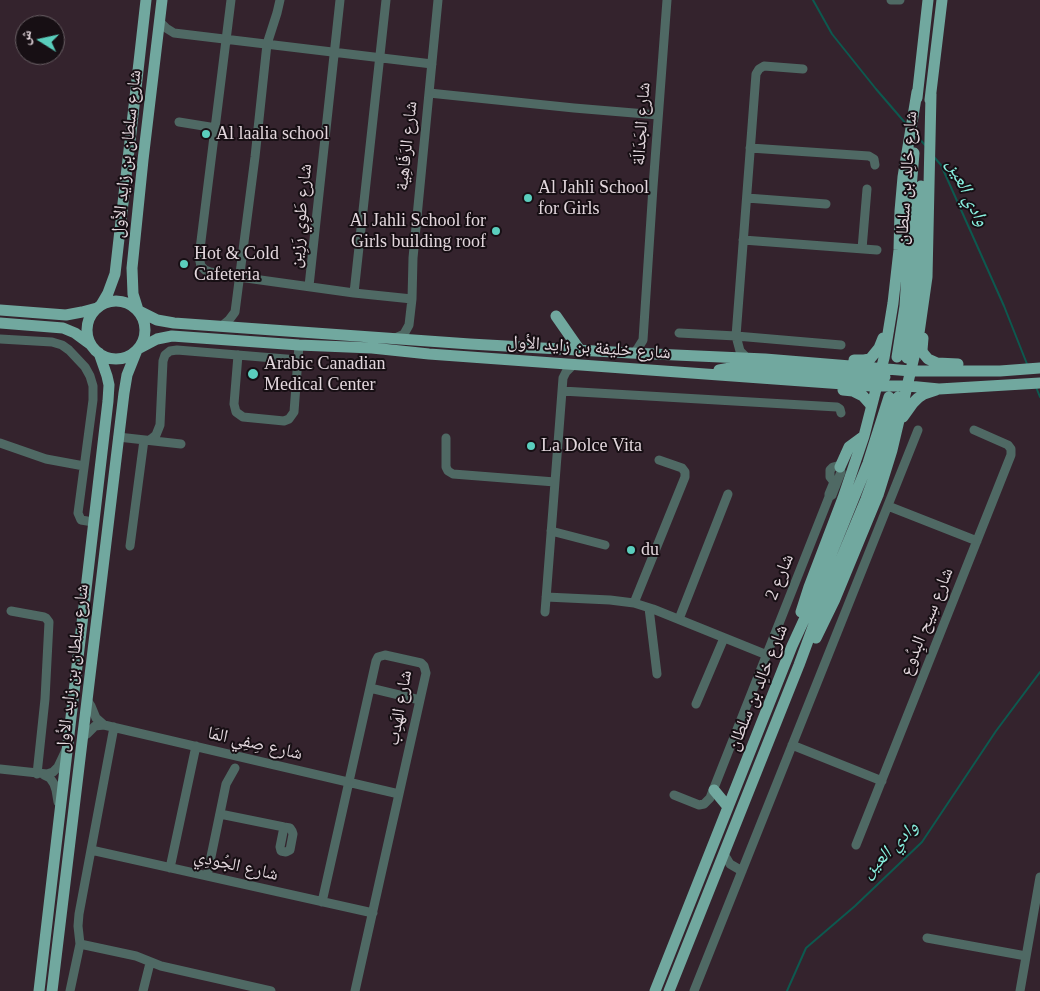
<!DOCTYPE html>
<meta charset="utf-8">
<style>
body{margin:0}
#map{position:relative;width:1040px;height:991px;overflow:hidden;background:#34232d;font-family:"Times New Roman","Noto Naskh Arabic",serif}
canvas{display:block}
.north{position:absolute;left:15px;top:15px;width:50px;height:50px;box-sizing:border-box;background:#170f14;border:1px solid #695f64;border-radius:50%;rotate:280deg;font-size:14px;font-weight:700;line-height:20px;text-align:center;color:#e3d7dd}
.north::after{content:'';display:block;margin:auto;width:18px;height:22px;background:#5acebd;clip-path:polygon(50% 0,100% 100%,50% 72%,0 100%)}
</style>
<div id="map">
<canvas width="1040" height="991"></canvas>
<div class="north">ش</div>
</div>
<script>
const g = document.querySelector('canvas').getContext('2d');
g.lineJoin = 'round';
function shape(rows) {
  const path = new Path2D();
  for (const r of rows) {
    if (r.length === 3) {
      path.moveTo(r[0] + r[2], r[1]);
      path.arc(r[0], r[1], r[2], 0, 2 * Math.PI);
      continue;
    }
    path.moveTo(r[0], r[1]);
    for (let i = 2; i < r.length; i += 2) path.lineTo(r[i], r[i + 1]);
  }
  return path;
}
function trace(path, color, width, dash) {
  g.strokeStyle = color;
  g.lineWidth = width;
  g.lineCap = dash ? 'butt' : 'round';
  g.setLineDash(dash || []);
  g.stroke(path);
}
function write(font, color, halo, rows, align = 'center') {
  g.font = font + ' "Times New Roman","Noto Naskh Arabic",serif';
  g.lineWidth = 4;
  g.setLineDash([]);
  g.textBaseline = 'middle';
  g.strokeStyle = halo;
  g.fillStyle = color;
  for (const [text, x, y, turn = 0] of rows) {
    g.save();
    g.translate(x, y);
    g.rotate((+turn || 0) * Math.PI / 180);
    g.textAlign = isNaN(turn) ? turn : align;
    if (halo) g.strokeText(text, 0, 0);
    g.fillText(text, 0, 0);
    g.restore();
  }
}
const stream = shape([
 [813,0,832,34,876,89,907,125],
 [915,134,925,145],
 [934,157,941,165,1004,306,1027,364],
 [1036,387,1040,397],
 [787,991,806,948,855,906,922,842,996,731,1040,672]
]);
const minor = shape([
 [231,0,199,257,201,266,205,270,210,272,239,277,354,293,412,299],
 [891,0,900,0],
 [159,21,166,28,174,33,432,64],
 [429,93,574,108,658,115],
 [179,122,216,128],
 [750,148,869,156,874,159,875,165],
 [747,198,826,204],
 [743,240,877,250],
 [862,249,867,189],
 [309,286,340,0],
 [354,293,386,0],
 [222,326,229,320,235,312,255,157,267,44,277,13,280,0],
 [679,333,736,336,841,345],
 [395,338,404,334,409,325,412,299,413,258,438,0],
 [0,339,52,342,62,345,69,350,85,367,90,376,93,386,93,400,78,513,81,520,93,522],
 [631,353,635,352,638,348,643,340,653,187,667,0],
 [238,355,234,404,236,412,243,417,284,421,289,419,294,412,299,345],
 [750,359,745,356,740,351,736,336,756,74,759,69,764,66,803,69],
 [562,391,837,407,840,409,841,413],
 [118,437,181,444],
 [446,438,446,467,448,471,453,474,555,482],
 [150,440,156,435,160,425,163,361,165,355,170,351,177,350,298,360],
 [0,443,46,459,84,466],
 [888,506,977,541],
 [551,531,605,545],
 [130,546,144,440],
 [546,597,610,600,634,603,653,609,767,655],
 [634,603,685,477,685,472,682,468,659,460],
 [649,608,657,674],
 [11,611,44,617,46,618,49,622,45,699,37,774],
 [545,612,563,378,566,372,574,364],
 [679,619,728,494],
 [370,688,420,700],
 [87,700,91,706,96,718,104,725,399,794],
 [696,704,724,638],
 [82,736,87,734,95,726,104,725],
 [792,745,882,781],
 [0,769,47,774,53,772,58,767,66,750],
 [44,775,50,778,54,784,56,790,58,802],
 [674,795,699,805,704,804,710,798,829,497,829,494,834,482,830,477,830,470,833,467,837,466,840,467,841,472,832,495,829,497],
 [220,814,284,827,290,828,292,831,293,834,290,850,286,852,281,851,280,847,284,827],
 [856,845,1011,455,1011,449,1008,445,974,430],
 [91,850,373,913],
 [724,854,730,864,742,871],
 [170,868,196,746],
 [207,876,226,784,235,768],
 [322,902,376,661,378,657,385,655,421,663,424,666,426,673,355,991],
 [927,938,1026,956],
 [80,944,136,956,161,966,271,991],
 [70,991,80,944,78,926,79,914,114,727],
 [143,991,150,963],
 [694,991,918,430],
 [1020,991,1040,877]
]);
const major = shape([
 [917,98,928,0],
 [930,100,942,0],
 [116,330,29],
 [101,305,108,293,115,274,146,0],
 [0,310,66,315,82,312,97,308],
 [138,310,133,294,132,268,143,160,162,0],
 [139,311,157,320,174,323,470,344,631,353,765,359,911,371,1000,371,1040,368],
 [556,316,579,349],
 [0,323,63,328,75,333,90,344],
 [923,338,922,350,923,353,928,359,937,363,958,364],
 [138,349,157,339,172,336,299,345,372,348,429,354,871,386,908,386,939,389,1040,383],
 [897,357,905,306,908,257,909,212,914,153],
 [907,358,917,288,921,186],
 [854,360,864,360,870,359,879,348,883,338],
 [719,370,736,367,885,377],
 [843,390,853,391,863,396,871,405,871,409],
 [903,417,913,403,918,398,924,394,936,390],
 [840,467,849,447,864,436],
 [801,612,809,587,843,498,864,436,884,358,893,303,899,250,900,211,903,177,917,92],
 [816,638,835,599,878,495,892,450,918,340,927,277,931,94],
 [714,790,728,807],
 [39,991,108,401,109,385,107,376,99,353],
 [52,991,124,393,127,375,137,350],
 [655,991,792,646,809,609,868,463,889,397],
 [669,991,799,665,816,619,866,499,880,461,898,397]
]);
const markers = [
 [206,134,5,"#5acebd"],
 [528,198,5,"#5acebd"],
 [496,231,5,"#5acebd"],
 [184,264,5,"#5acebd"],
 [253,374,6,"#5acebd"],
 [531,446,5,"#5acebd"],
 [631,550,5,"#5acebd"]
];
const streetNames = [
 ["شارع الجَدَالَة",642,124,-86],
 ["شارع الرَفَاهِية",407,146,-84],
 ["شارع سلطان بن زايد الأول",127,154,-84],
 ["شارع خالِد بن سلطان",907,178,-86],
 ["شارع طَوِي رَزِين",301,216,-84],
 ["شارع خليفة بن زايد الأول",589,348,4],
 ["شارع 2",780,577,-68],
 ["شارع سِيح البِدُوع",927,622,-68],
 ["شارع سلطان بن زايد الأول",73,668,-83],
 ["شارع خالِد بن سلطان",758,688,-68],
 ["شارع الهَدِب",400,708,-80],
 ["شارع صِفِي المَا",255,744,13],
 ["شارع الجُودِي",236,866,13]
];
const poiNames = [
 ["Al laalia school",216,134],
 ["Al Jahli School",538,188],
 ["for Girls",538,209],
 ["Al Jahli School for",486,221,"right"],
 ["Girls building roof",486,242,"right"],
 ["Hot & Cold",194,254],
 ["Cafeteria",194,275],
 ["Arabic Canadian",264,364],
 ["Medical Center",264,385],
 ["La Dolce Vita",541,446],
 ["du",641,550]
];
const waterNames = [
 ["وادي العين",967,193,64],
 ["وادي العين",890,850,-45]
];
trace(stream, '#0d594f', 2);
trace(minor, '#4f6964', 9);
trace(major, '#71a89f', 11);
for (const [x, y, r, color] of markers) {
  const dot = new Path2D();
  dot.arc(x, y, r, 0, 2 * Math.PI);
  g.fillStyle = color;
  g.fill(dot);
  trace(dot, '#170f14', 2);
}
write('18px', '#e3d7dd', '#170f14', streetNames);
write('18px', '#e3d7dd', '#170f14', poiNames, 'left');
write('italic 19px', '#88f0df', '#170f14', waterNames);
</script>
